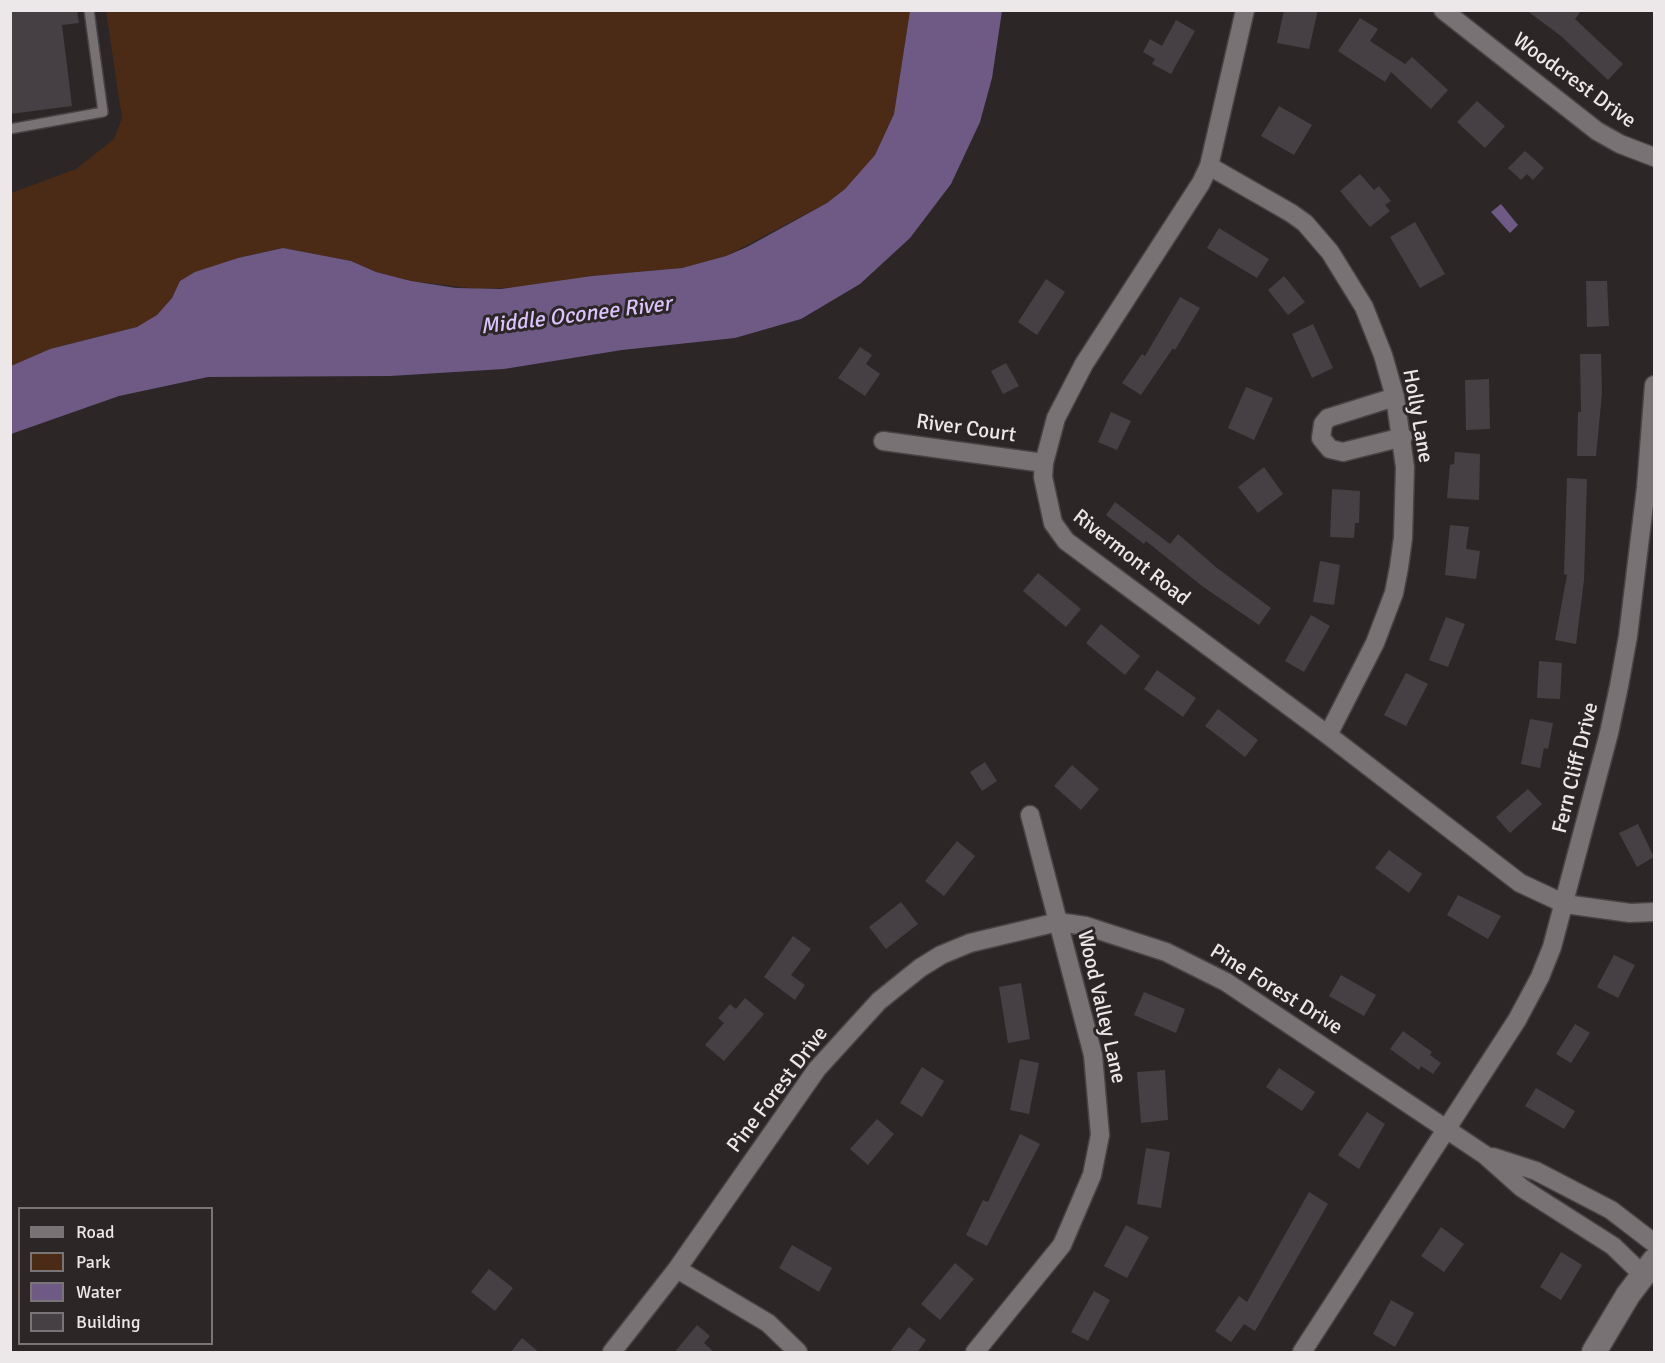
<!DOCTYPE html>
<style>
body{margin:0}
#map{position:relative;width:1665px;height:1363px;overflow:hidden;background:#2c2627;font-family:Signika,sans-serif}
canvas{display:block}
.frame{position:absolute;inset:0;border:12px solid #ece8e9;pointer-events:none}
.legend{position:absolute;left:18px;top:1207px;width:195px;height:138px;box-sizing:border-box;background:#2c2627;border:2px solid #797475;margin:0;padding:8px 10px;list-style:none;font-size:18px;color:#ece8e9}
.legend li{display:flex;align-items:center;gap:12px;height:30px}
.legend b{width:30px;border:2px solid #797475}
</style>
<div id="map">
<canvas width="1665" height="1363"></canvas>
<div class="frame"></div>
<ul class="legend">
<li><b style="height:8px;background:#797274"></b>Road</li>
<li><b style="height:16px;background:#4b2b15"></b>Park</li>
<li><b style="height:16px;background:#6e5a85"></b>Water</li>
<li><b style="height:16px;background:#464045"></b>Building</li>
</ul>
</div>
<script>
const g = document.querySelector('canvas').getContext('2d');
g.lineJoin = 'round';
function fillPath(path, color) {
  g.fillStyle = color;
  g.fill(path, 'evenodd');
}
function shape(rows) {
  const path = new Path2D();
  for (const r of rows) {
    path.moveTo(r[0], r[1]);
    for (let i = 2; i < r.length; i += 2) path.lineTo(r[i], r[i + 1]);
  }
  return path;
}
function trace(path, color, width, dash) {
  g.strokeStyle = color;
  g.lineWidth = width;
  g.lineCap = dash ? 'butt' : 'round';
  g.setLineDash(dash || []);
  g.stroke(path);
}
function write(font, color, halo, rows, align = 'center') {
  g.font = font + ' Signika,sans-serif';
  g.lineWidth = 6;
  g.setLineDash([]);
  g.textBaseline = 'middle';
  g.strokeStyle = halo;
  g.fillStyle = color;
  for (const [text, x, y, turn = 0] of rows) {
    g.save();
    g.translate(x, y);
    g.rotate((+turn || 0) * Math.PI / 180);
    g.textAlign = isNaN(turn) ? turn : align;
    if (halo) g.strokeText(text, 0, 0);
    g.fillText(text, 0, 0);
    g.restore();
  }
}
const green = shape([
 [106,11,910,11,894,114,875,155,845,189,827,203,726,256,682,268,592,276,524,287,479,289,411,281,376,272,351,261,282,248,238,258,180,281,172,298,157,315,137,327,50,349,11,366,11,193,76,169,114,139,122,118]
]);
const water = shape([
 [910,11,1002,11,992,78,980,122,951,184,910,238,860,284,801,319,735,338,622,350,504,369,390,376,208,377,119,396,11,434,11,366,50,349,137,327,157,315,172,298,180,281,195,272,238,258,283,248,351,261,376,272,411,281,456,288,501,289,592,276,682,268,726,256,747,247,827,203,845,189,875,155,894,114],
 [1501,204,1518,225,1510,233,1491,212]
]);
const building = shape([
 [10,10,77,10,79,23,62,25,72,106,10,114],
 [1284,10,1318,10,1309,49,1277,43],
 [1526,10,1582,10,1575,19,1623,64,1608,80,1561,36],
 [1360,18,1378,29,1370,41,1405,64,1412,57,1448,90,1431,109,1391,72,1385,82,1338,51],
 [1176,20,1195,31,1171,74,1152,64,1155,59,1143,52,1150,39,1162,46],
 [1477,101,1505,126,1485,148,1457,122],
 [1279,106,1312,125,1294,155,1261,136],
 [1525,151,1544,168,1533,180,1527,174,1521,180,1508,168],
 [1360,174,1374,190,1379,186,1391,201,1385,205,1390,211,1370,227,1340,191],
 [1415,222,1445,274,1420,288,1390,237],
 [1219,228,1269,259,1257,278,1207,248],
 [1284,276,1305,302,1288,315,1268,290],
 [1046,279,1065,292,1037,335,1018,322],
 [1586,281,1607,281,1609,326,1587,327],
 [1180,297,1200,308,1175,350,1173,348,1141,395,1122,383,1142,354,1145,356],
 [1313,324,1333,368,1312,378,1292,334],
 [860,347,872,355,866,364,880,374,865,396,838,378],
 [1580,354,1601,354,1602,393,1596,456,1577,456,1578,412,1581,412],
 [1006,363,1019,386,1003,394,991,371],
 [1489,379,1490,429,1466,430,1465,380],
 [1246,387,1273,398,1254,440,1228,428],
 [1111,412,1131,421,1117,450,1098,442],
 [1455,452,1480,454,1479,500,1447,498,1450,465,1454,464],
 [1264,467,1283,494,1258,513,1238,487],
 [1567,478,1587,479,1584,580,1576,644,1555,640,1567,575,1564,574],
 [1332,489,1360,491,1359,523,1355,523,1354,538,1330,537],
 [1115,502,1170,544,1178,534,1217,568,1271,608,1259,625,1202,586,1146,541,1144,544,1106,515],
 [1450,525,1469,527,1466,549,1480,551,1476,579,1445,575],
 [1320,561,1340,565,1334,605,1313,602],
 [1038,573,1081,609,1066,627,1023,591],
 [1311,615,1330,626,1304,672,1285,661],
 [1446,617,1465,624,1448,667,1429,660],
 [1101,624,1140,656,1125,675,1086,643],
 [1539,661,1562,663,1560,699,1537,698],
 [1157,670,1196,698,1183,717,1144,689],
 [1406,673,1428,684,1406,726,1384,715],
 [1218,709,1258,740,1245,757,1205,726],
 [1530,719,1553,723,1548,749,1544,748,1540,768,1521,764],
 [985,762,997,781,982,791,970,772],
 [1072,765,1099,789,1081,810,1054,786],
 [1528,789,1542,804,1510,833,1496,817],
 [1638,824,1654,857,1637,867,1619,833],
 [957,841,975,856,944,896,925,881],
 [1389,850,1422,874,1409,893,1375,868],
 [1458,895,1501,916,1488,939,1447,915],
 [901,902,918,924,886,949,869,927],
 [793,936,811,949,791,975,805,985,795,1000,764,977],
 [1614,955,1635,965,1618,998,1597,987],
 [1341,975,1376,995,1364,1016,1329,996],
 [1021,983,1030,1039,1008,1043,999,987],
 [1144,992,1185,1009,1176,1033,1134,1015],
 [745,998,764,1014,724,1061,705,1045,724,1023,718,1018,730,1004,736,1009],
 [1575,1024,1590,1033,1571,1063,1556,1054],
 [1403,1031,1432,1052,1430,1055,1441,1063,1433,1074,1421,1066,1419,1070,1390,1049],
 [1020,1059,1039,1063,1029,1114,1010,1110],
 [922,1067,944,1081,922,1117,900,1103],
 [1279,1068,1315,1092,1302,1111,1266,1087],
 [1165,1070,1168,1120,1141,1123,1137,1072],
 [1536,1088,1575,1111,1564,1129,1525,1106],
 [1367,1112,1385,1124,1359,1169,1338,1155],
 [877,1119,894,1134,868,1165,850,1149],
 [1020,1134,1040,1144,987,1246,966,1235,983,1200,988,1202],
 [1146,1148,1170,1152,1161,1208,1137,1204],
 [1309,1192,1328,1204,1255,1331,1244,1324,1231,1342,1215,1331,1239,1296,1247,1302],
 [1126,1225,1149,1237,1127,1278,1104,1266],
 [1441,1227,1464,1244,1444,1272,1421,1256],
 [792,1245,832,1268,819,1292,779,1268],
 [1561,1252,1582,1265,1561,1300,1540,1287],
 [955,1263,974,1279,940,1320,921,1304],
 [489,1269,513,1288,495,1311,471,1292],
 [1094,1291,1110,1300,1088,1341,1071,1332],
 [1391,1300,1414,1313,1395,1347,1373,1334],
 [697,1325,710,1336,704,1343,715,1353,674,1353],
 [909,1327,926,1340,917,1353,889,1353],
 [522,1338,540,1353,510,1353]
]);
const lane = shape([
 [10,129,103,112,89,10]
]);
const street = shape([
 [1245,10,1209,166,1201,183,1084,364,1056,418,1044,463,1043,477,1053,523,1066,541,1328,735,1520,883,1565,904,1630,913,1654,912],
 [1443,10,1597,131,1620,144,1654,157],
 [1209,166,1291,213,1305,223,1330,252,1364,307,1383,355,1395,397,1405,467,1403,538,1399,567,1394,593,1375,643,1328,735],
 [1395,397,1328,418,1323,424,1321,438,1330,449,1343,452,1403,437],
 [883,441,1044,463],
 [1493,1157,1536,1171,1611,1210,1654,1243],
 [677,1269,768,1323,798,1352],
 [612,1352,677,1269,817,1069,879,1001,920,968,941,955,970,943,1058,922,1086,926,1166,952,1226,982,1485,1155,1522,1188,1613,1246,1642,1274],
 [975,1352,1062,1245,1092,1175,1100,1135,1093,1055,1030,815],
 [1302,1352,1517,1020,1540,977,1552,947,1609,733,1619,686,1628,636,1646,488,1654,385]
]);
const secondary = shape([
 [1594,1352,1628,1295,1654,1261]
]);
const streetNames = [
 ["Woodcrest Drive",1574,81,36],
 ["Holly Lane",1417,416,80],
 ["River Court",966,429,8],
 ["Rivermont Road",1131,558,38],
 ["Fern Cliff Drive",1576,768,-76],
 ["Pine Forest Drive",1276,990,32],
 ["Wood Valley Lane",1101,1007,77],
 ["Pine Forest Drive",778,1090,-53]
];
const waterNames = [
 ["Middle Oconee River",576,316,-7]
];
fillPath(green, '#4b2b15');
fillPath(water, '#6e5a85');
fillPath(building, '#464045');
trace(lane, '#484344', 12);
trace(street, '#484344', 21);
trace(secondary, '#484344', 27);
trace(lane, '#797274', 9);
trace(street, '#797274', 18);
trace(secondary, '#797274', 24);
write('21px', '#ece8e9', '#2c2627', streetNames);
write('italic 22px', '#dcc3fb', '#2c2627', waterNames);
</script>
